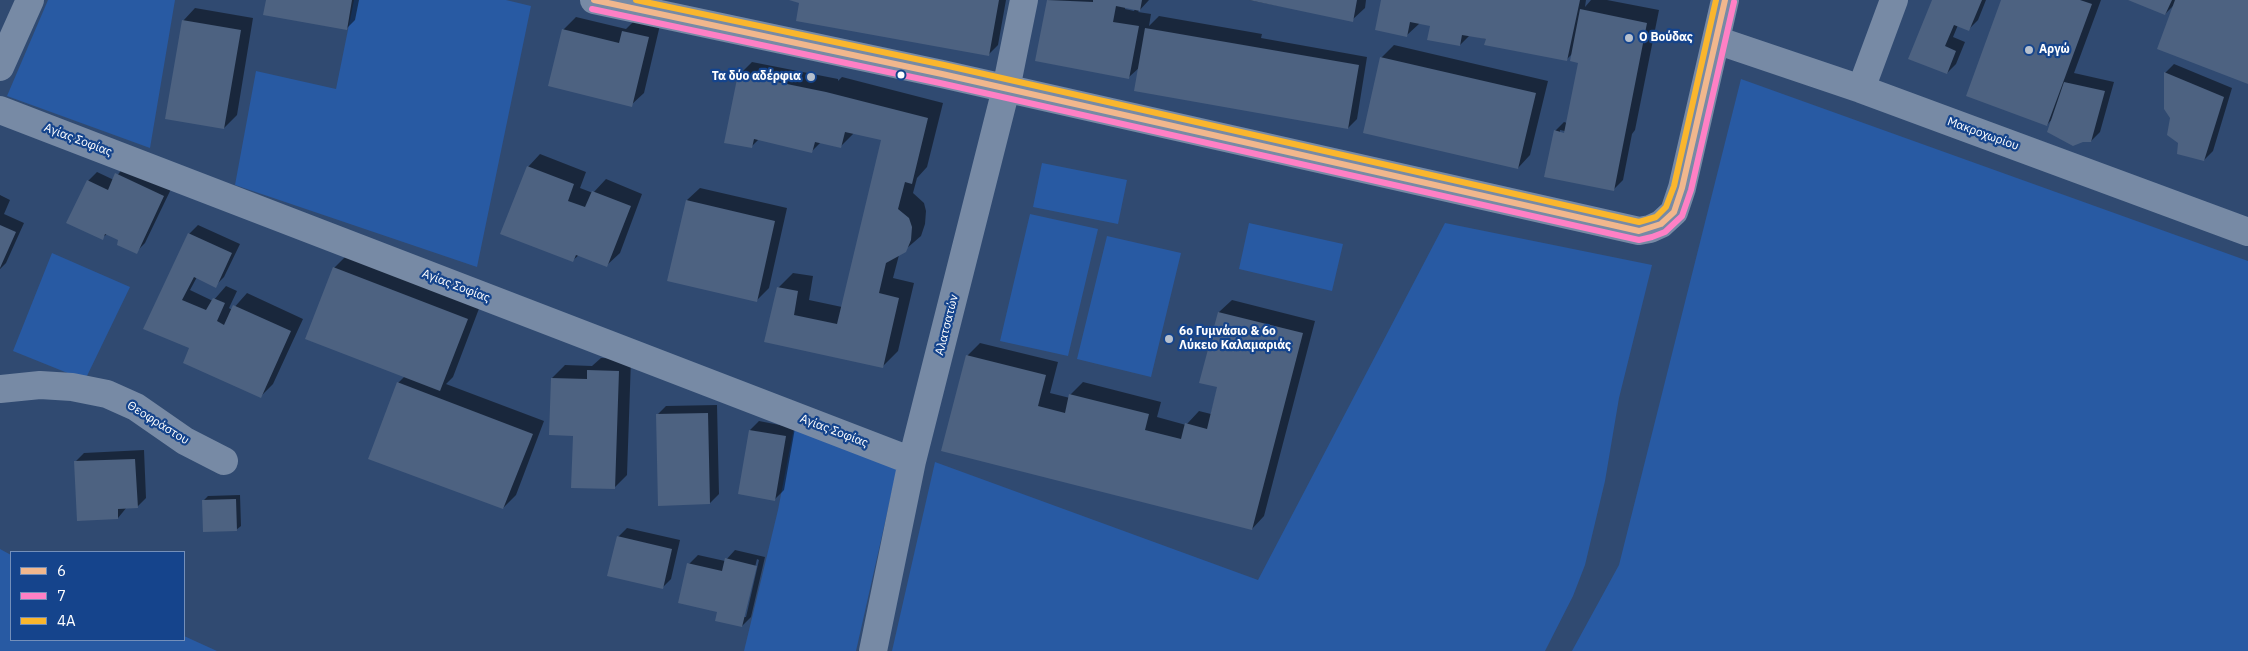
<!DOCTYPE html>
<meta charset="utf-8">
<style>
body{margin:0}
#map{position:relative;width:2248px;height:651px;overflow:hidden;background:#304a71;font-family:"IBM Plex Sans",sans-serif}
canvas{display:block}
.legend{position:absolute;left:10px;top:551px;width:175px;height:90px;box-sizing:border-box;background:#15448c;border:1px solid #738fba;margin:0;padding:6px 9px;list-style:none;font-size:15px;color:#fff}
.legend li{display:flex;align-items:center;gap:10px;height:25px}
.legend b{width:25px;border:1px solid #738fba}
</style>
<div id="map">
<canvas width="2248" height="651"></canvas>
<ul class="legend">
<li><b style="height:6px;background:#f1b78d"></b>6</li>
<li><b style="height:6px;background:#ff80c5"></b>7</li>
<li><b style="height:6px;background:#fab62d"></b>4Α</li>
</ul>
</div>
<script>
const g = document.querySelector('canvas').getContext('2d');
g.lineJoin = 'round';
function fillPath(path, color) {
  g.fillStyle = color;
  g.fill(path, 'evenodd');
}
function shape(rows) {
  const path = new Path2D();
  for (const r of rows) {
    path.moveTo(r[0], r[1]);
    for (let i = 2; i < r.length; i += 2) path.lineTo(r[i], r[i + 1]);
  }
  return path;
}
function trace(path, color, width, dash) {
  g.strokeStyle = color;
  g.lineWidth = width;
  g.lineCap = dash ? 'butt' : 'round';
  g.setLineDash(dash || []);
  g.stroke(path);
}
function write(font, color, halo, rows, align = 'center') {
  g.font = font + ' "IBM Plex Sans",sans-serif';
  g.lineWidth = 4.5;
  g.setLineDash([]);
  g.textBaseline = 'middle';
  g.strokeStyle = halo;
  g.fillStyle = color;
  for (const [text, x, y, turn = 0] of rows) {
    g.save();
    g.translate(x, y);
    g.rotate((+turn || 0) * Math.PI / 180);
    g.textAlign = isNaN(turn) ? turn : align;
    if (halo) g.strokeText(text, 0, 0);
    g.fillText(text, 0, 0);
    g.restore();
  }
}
const green = shape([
 [48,0,175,0,150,148,7,96],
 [354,0,506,0,531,6,477,267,235,185,256,71,336,89],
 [1741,79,2248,261,2248,651,1572,651,1619,565],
 [1042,163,1127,180,1118,224,1033,207],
 [1030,214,1098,229,1068,356,1000,341],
 [1249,223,1343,244,1332,291,1239,269],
 [1445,223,1652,265,1619,398,1605,481,1585,565,1573,596,1545,651,892,651,935,462,1258,580],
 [1107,236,1181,253,1151,377,1077,359],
 [52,253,130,287,85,380,13,351],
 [794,427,897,469,856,651,744,651,778,510],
 [0,549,11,555,11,640,184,640,184,636,217,651,0,651]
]);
const shadow = shape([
 [267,0,359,0,355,20,346,29],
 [791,0,1006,0,998,45,989,54],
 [1048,0,1149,0,1138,12,1151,14,1149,26,1159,16,1262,34,1261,38,1367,57,1357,119,1348,128,1140,67,1129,77,1037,60],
 [1125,7,1135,9,1134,11,1125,9],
 [1249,0,1366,0,1365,8,1352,20],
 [1383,0,1586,0,1585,7,1591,0,1607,0,1659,10,1635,130,1632,134,1623,180,1614,189,1555,131,1564,122,1567,123,1579,62,1573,53,1567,59,1470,35,1460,45,1432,25,1420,23,1407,35],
 [1560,130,1565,131,1565,134,1560,133],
 [1933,0,1986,0,1978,20,1969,29,1958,25,1953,37,1965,42,1956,64,1947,73],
 [2003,0,2101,0,2074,73,2114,82,2100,132,2091,141,2053,118,2047,125],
 [2131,0,2248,0,2248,82,2175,4,2165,14],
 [195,8,253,18,237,115,224,128,183,21],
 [576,17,626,29,636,19,660,25,644,93,631,105,563,30],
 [1394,45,1548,81,1530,155,1518,168,1381,58],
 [752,62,838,79,838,81,842,77,943,103,927,167,917,178,913,193,924,203,926,211,925,224,921,236,899,255,893,278,914,283,898,351,883,366,766,341,778,288,793,273,813,276,809,300,842,307,883,139,854,133,840,147,821,142,812,151,759,139,752,146,739,75],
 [2174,64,2232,88,2213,151,2204,160,2171,117,2165,73],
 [540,154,586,172,580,188,593,193,606,179,642,194,620,253,607,265,579,255,573,260,528,167],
 [125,165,172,187,145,243,136,252,120,240,107,234,102,238,88,181,97,172,114,180],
 [700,188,787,208,769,288,756,301,687,200],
 [0,195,10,200,4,214,24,223,6,263,0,269],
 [198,225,240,244,224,277,215,286,197,277,190,290,213,301,226,286,237,291,229,308,232,310,247,293,303,319,273,384,261,396,194,342,145,329,189,234],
 [347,255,480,306,453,377,446,384,544,421,516,495,503,508,398,383,405,376,334,268],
 [1232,300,1315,321,1264,516,1252,529,943,450,968,355,980,343,1058,362,1050,393,1070,398,1070,395,1083,382,1161,402,1157,417,1186,425,1199,411,1211,414,1218,386,1219,312],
 [601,358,631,359,627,475,614,488,574,435,552,378,565,365,592,366],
 [717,405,719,494,710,503,657,415,666,406],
 [759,421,795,428,784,490,775,499,750,430],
 [144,450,146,498,137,507,127,507,118,518,75,462,84,453],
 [240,495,241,526,236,530,203,501,208,496],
 [627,528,680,540,671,579,662,588,618,537],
 [735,550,765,557,751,617,742,626,718,611,689,564,698,555,725,561],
 [757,559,759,560,746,617,743,617]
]);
const building = shape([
 [266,0,352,0,347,30,263,15],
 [789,0,999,0,989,56,796,21,799,3],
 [1047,0,1093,2,1093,0,1142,0,1140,11,1116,6,1113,22,1139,26,1129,79,1035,61],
 [1249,0,1357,0,1353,22],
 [1381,0,1580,0,1567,61,1484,45,1486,39,1462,35,1460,46,1427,40,1430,26,1410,22,1407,37,1375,30],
 [1932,0,1982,0,1969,31,1954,25,1945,46,1956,51,1947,74,1908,59],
 [2001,0,2080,0,2092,4,2047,126,1966,96],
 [2128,0,2172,0,2165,15],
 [2175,0,2248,0,2248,84,2157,49],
 [1580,9,1647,23,1614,191,1544,177,1554,130,1564,133,1578,63,1570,61],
 [182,20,241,30,224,129,165,119],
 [1145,28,1359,65,1348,129,1134,91],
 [562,29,619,43,622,31,649,37,632,107,548,86],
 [1380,57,1536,93,1518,169,1363,133],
 [2164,72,2224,97,2204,161,2177,154,2178,143,2167,135,2170,118,2164,109],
 [738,74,826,92,928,118,912,184,905,182,898,209,909,218,912,227,911,240,906,252,886,263,879,293,899,298,883,368,764,342,777,287,798,291,794,315,837,324,881,140,845,132,841,148,815,142,812,153,754,139,752,148,724,143],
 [2064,82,2105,91,2091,142,2083,142,2073,146,2047,132],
 [527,166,574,184,568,201,585,207,592,191,631,206,607,267,576,255,573,262,500,234],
 [115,173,164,196,137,254,117,245,118,240,105,234,103,240,66,223,87,180,108,190],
 [686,200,775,221,757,302,667,281],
 [0,225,16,232,0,268],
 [188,233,232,253,216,288,194,277,182,300,206,310,213,298,225,303,217,321,224,325,233,305,291,331,261,398,183,363,189,348,143,329],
 [333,267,468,319,440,391,305,339],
 [1218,312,1303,333,1252,530,941,451,966,355,1046,375,1038,406,1065,413,1069,394,1149,414,1145,430,1181,439,1185,423,1207,429,1217,387,1199,383],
 [587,370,619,371,615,489,571,488,573,436,549,435,551,378,587,379],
 [397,382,533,434,503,509,368,459],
 [708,413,710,504,658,506,656,414],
 [749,430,786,436,775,501,738,494],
 [135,459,138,508,118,509,118,519,77,521,74,461],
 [236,499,237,531,203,532,202,500],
 [617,536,672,549,663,589,607,576],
 [725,558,757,566,742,627,715,621,717,612,678,603,687,563,722,571]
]);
const minor = shape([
 [594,0,942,74,1639,231,1650,229,1661,224,1674,212,1682,188,1725,0],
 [1716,40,1861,89,2248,232],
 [0,67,30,0],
 [1861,89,1894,0],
 [0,110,912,461],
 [0,389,40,385,72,387,107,394,136,407,185,441,224,461],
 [873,651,912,461,1006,89,1024,0]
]);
const bus1 = shape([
 [594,0,942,74,1639,231,1661,224,1674,212,1682,188,1725,0]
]);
const bus2 = shape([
 [592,9,940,83,1639,240,1652,237,1665,232,1682,216,1691,190,1734,2]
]);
const bus3 = shape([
 [636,0,944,65,1639,222,1656,217,1666,207,1674,186,1716,0]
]);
const markers = [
 [1629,38,5,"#b7c0cd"],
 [2029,50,5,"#b7c0cd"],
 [901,75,4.5,"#fff"],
 [811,77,5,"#b7c0cd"],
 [1169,339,5,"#b7c0cd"]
];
const poiNames = [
 ["Ο Βούδας",1639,38],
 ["Αργώ",2039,50],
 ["Τα δύο αδέρφια",801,77,"right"],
 ["6ο Γυμνάσιο & 6ο",1179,332],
 ["Λύκειο Καλαμαριάς",1179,346]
];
const streetNames = [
 ["Μακροχωρίου",1983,134,20],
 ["Αγίας Σοφίας",78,140,21],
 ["Αγίας Σοφίας",456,286,21],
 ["Αλατσατών",947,325,-76],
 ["Θεοφράστου",158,423,32],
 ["Αγίας Σοφίας",834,431,21]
];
fillPath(green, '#285aa3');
fillPath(shadow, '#0007');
fillPath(building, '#4d6281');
trace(minor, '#778aa5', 28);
trace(bus1, '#f1b78d', 6);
trace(bus2, '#ff80c5', 6);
trace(bus3, '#fab62d', 6);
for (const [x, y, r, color] of markers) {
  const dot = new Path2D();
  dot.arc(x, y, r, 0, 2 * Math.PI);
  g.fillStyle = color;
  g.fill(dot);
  trace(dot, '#15448c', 2);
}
write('bold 12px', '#fff', '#15448c', poiNames, 'left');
write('12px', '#fff', '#15448c', streetNames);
</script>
